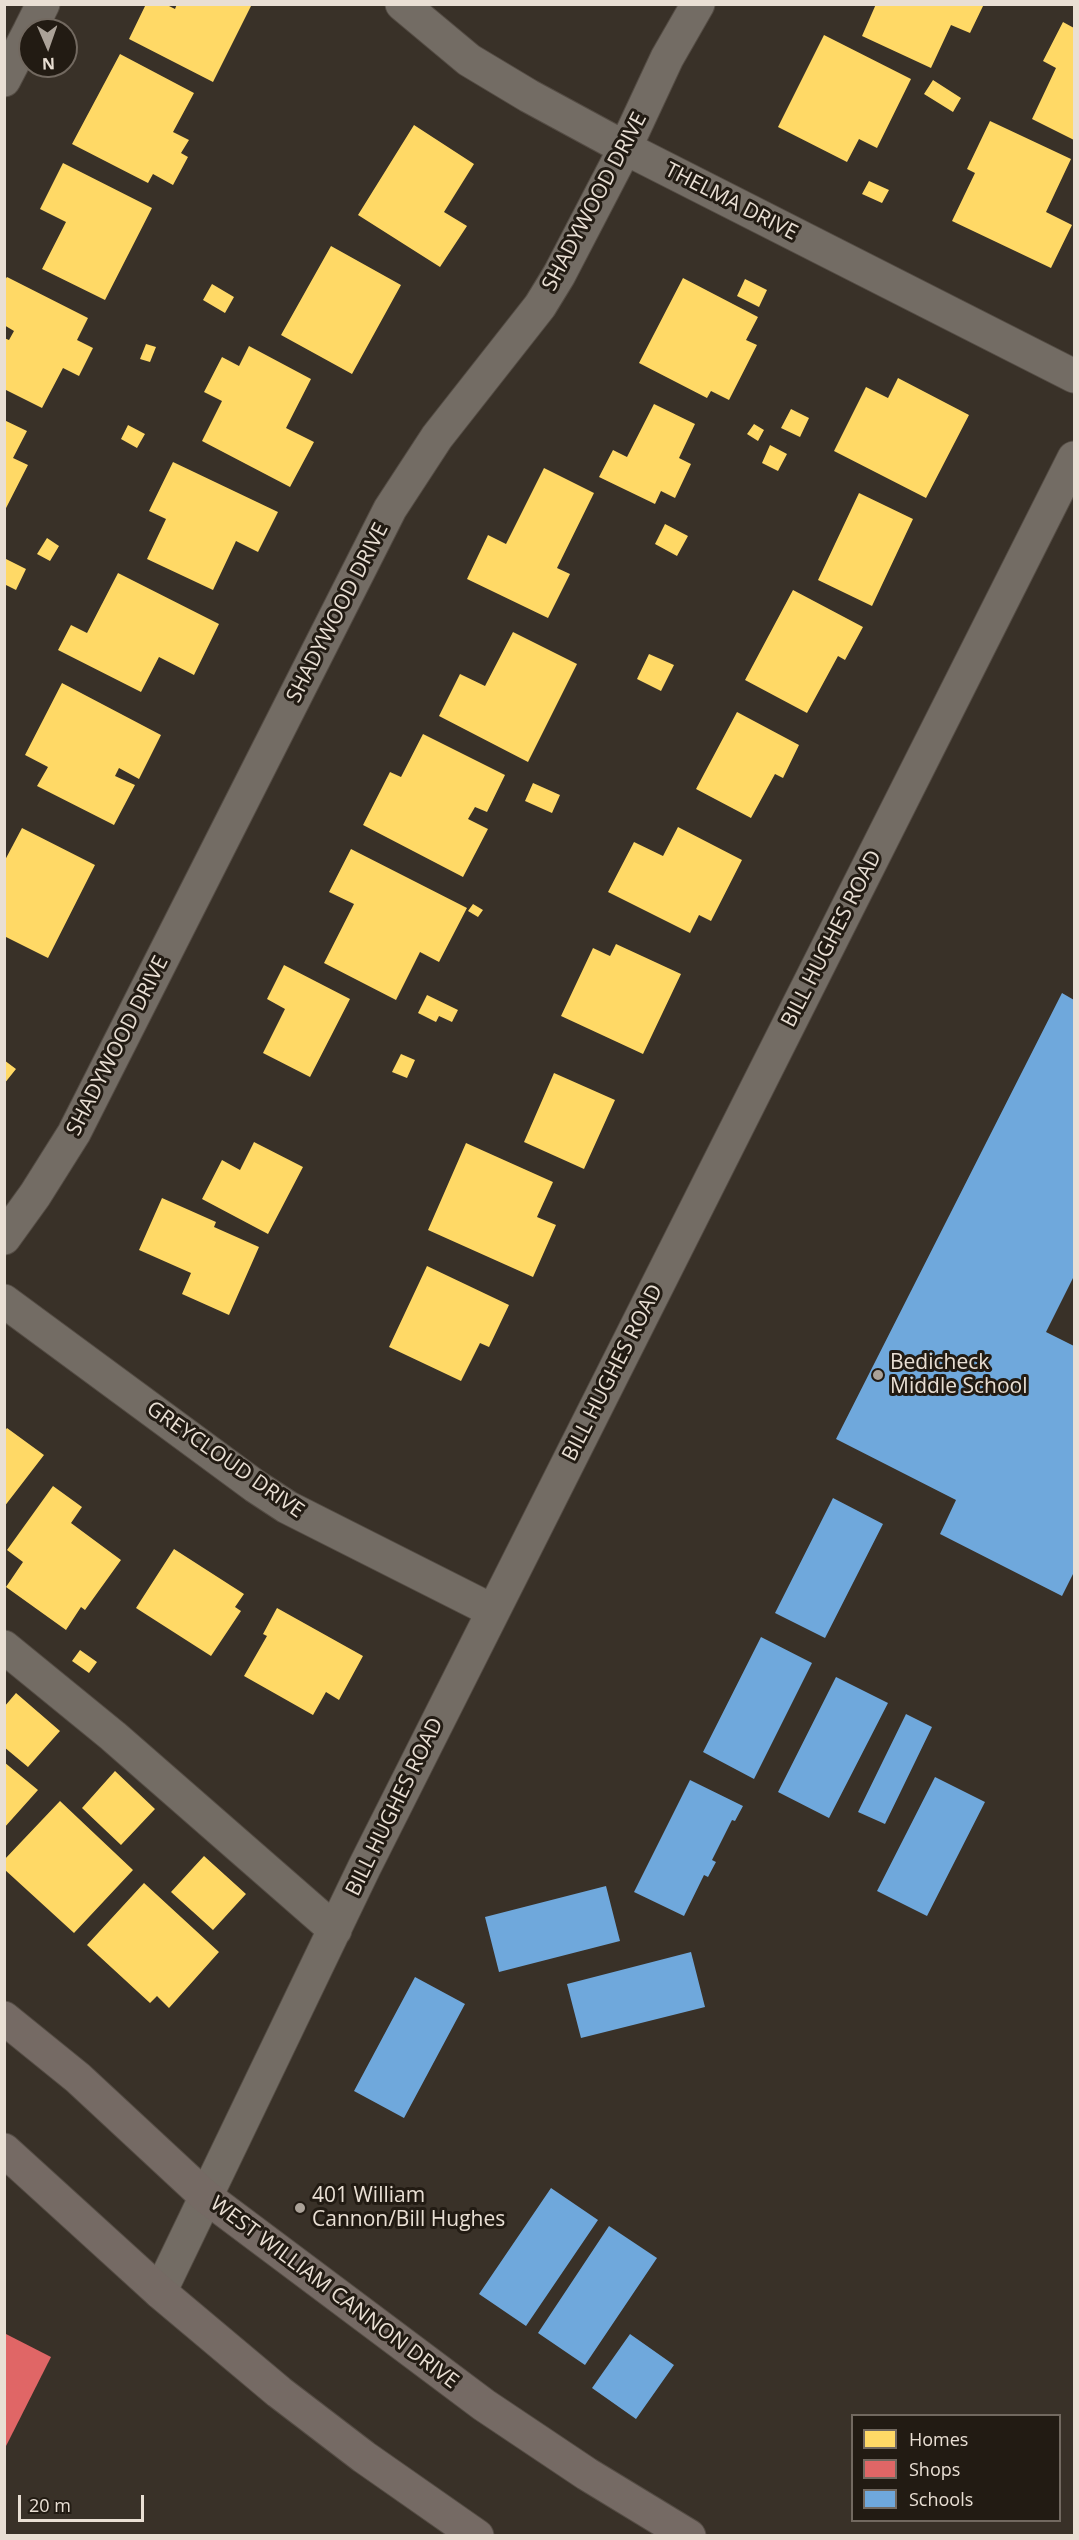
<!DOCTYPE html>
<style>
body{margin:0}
#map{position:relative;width:1079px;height:2540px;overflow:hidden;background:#393128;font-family:"Open Sans",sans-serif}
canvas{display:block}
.frame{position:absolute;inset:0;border:6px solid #e9dfd4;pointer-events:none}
.legend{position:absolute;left:851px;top:2414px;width:210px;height:108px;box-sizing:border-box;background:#221b13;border:2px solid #726960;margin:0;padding:8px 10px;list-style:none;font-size:18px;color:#e9dfd4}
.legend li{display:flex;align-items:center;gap:12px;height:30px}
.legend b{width:30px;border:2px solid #726960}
.north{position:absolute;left:18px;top:18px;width:60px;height:60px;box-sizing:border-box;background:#221b13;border:2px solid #726960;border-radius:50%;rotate:178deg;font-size:16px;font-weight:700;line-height:24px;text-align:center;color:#e9dfd4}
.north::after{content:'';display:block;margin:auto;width:21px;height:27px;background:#aba298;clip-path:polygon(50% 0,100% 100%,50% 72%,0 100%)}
.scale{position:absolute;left:18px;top:2495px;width:126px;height:27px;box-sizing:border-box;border:3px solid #e9dfd4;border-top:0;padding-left:8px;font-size:18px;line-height:21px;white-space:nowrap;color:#e9dfd4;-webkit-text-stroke:4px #221b13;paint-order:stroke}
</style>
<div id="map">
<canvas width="1079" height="2540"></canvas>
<div class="frame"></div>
<ul class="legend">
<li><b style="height:16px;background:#ffd966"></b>Homes</li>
<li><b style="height:16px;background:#e06666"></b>Shops</li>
<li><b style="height:16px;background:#6fa8dc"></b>Schools</li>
</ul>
<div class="north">N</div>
<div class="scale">20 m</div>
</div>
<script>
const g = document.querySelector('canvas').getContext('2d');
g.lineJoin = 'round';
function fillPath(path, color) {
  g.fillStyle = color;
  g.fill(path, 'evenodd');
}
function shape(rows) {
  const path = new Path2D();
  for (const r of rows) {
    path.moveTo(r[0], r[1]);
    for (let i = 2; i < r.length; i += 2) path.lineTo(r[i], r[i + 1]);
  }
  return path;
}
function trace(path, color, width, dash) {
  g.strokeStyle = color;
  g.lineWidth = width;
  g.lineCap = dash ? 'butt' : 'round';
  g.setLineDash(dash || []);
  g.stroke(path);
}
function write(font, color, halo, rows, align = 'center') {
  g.font = font + ' "Open Sans",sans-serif';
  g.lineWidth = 6;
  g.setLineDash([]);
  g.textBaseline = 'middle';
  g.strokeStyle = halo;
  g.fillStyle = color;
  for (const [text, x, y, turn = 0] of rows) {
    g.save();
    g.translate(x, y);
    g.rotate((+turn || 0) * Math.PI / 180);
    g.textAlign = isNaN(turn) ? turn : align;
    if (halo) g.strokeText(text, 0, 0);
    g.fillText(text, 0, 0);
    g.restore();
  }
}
const homes = shape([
 [146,4,165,4,175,9,177,4,252,4,213,82,129,39],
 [876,4,984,4,970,33,951,25,931,68,862,36],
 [1063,22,1074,28,1074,140,1032,119,1056,68,1043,61],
 [824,35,911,79,877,148,859,139,847,162,778,127],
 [120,54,194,93,173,132,189,140,181,153,188,157,173,185,153,174,148,183,72,144],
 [933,80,961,98,953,112,924,94],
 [990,121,1071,159,1046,212,1072,225,1051,268,952,221,975,173,967,169],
 [414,125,474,164,444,212,467,226,440,267,358,215],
 [63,163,152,208,105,300,42,269,66,222,40,209],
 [869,181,889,190,882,203,862,194],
 [331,246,401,285,352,374,281,335],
 [7,277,88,318,77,340,93,348,79,376,63,368,42,408,4,389,4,338,9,340,14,331,4,325,4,281],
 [683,278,758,317,746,340,757,345,729,400,711,391,707,398,639,363],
 [745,279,767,290,759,307,737,296],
 [212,284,234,297,225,313,203,300],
 [146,344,156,347,150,362,140,359],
 [249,346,311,379,286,428,314,442,290,487,202,441,222,401,204,392,222,357,239,366],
 [898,378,969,415,926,498,834,451,866,387,888,398],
 [654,404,695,424,679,458,691,464,675,498,661,491,655,504,599,477,613,450,627,457],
 [791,409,809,418,800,437,781,428],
 [4,420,27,431,13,458,28,465,4,512],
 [754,424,764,430,758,441,747,434],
 [128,425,145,434,137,448,121,439],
 [770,445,787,454,778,471,762,463],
 [173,462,278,512,258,552,236,541,213,590,147,559,166,519,149,511],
 [544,468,594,493,557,568,570,574,548,618,467,579,488,535,506,544],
 [859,493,913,519,872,606,818,580],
 [665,524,688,536,677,556,655,544],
 [47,538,59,546,50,561,37,554],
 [4,558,26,569,16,590,4,584],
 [118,573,219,624,194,675,159,657,141,692,58,650,71,625,87,633],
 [793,590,863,627,845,660,838,656,807,713,745,680],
 [513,632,577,664,528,762,439,716,460,674,485,686],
 [649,654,674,665,661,691,637,679],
 [62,683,161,735,139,779,119,768,115,776,135,785,114,825,37,786,48,767,25,755],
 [737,712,799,745,783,778,775,774,751,818,696,789],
 [423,734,505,775,487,812,475,807,468,819,488,829,463,877,363,825,390,772,401,777],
 [533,783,560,795,552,813,525,801],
 [678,827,742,860,711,921,699,915,690,933,608,892,634,842,663,856],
 [22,828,95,865,48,958,4,936,4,862],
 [351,849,467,908,439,962,420,952,396,1000,324,963,354,904,329,892],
 [473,904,483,910,478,917,468,911],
 [616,944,681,974,643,1054,561,1016,593,948,610,956],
 [284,965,350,999,310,1077,263,1053,285,1009,267,999],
 [427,995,458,1010,452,1022,439,1016,436,1022,418,1013],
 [401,1054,415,1060,407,1078,392,1072],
 [4,1060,16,1069,4,1084],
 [554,1073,615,1100,584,1169,524,1142],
 [254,1142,303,1167,268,1234,202,1199,222,1160,240,1170],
 [466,1143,553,1182,537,1217,556,1225,533,1277,428,1230],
 [162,1198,216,1222,214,1227,259,1247,229,1315,182,1294,191,1273,139,1250],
 [427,1266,509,1305,489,1347,480,1343,461,1381,389,1347],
 [7,1428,44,1455,4,1507,4,1432],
 [53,1486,82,1507,71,1523,121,1560,85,1610,81,1607,66,1630,6,1587,23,1562,7,1550],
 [174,1549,244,1594,235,1607,241,1611,211,1656,136,1608],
 [277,1608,363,1656,339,1700,326,1692,313,1715,244,1676,267,1636,263,1634],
 [80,1650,97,1662,89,1673,72,1661],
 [16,1693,60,1731,28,1767,4,1747,4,1707],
 [4,1762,38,1790,4,1828],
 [115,1771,155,1809,121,1845,82,1808],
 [60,1801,133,1870,74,1933,4,1869,4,1860],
 [204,1856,246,1894,213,1930,171,1892],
 [144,1883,219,1952,169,2008,157,1996,150,2003,87,1945]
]);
const shops = shape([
 [4,2333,51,2357,4,2450]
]);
const schools = shape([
 [1062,993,1074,1000,1074,1276,1046,1332,1074,1346,1074,1572,1062,1596,940,1534,956,1500,836,1439],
 [833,1498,883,1524,825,1638,775,1613],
 [761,1637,812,1663,754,1779,703,1752],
 [836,1677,888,1703,829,1818,778,1792],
 [906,1714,932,1727,885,1824,858,1812],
 [935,1777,985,1802,927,1916,877,1891],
 [690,1780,743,1806,735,1821,732,1820,712,1860,716,1862,708,1877,704,1875,684,1916,634,1892],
 [606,1886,620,1941,499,1972,485,1917],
 [691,1952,705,2007,581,2038,567,1984],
 [415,1977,465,2004,404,2118,354,2091],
 [551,2188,598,2220,526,2326,479,2294],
 [609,2226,657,2258,585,2365,538,2333],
 [630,2334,674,2365,636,2419,592,2388]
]);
const minor = shape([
 [402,4,469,60,529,96,625,148,1074,376],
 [30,30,43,4],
 [4,80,30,30],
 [4,1238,35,1195,74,1133,390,509,437,437,540,306,559,275,625,148,667,58,698,4],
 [4,1301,255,1486,287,1507,493,1611],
 [4,1647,113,1736,335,1930],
 [160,2292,364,1868,1074,458]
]);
const major = shape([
 [4,2018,78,2078,205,2196,484,2405,587,2474,689,2536],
 [4,2150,160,2292,279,2392,364,2457,477,2536]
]);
const markers = [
 [878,1375,6,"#aba298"],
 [300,2208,6,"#aba298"]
];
const streetNames = [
 ["SHADYWOOD DRIVE",595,202,-62],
 ["THELMA DRIVE",731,202,27],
 ["SHADYWOOD DRIVE",338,613,-63],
 ["BILL HUGHES ROAD",832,939,-63],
 ["SHADYWOOD DRIVE",118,1046,-63],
 ["BILL HUGHES ROAD",613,1373,-63],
 ["GREYCLOUD DRIVE",225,1460,35],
 ["BILL HUGHES ROAD",395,1807,-64],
 ["WEST WILLIAM CANNON DRIVE",334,2293,37]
];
const poiNames = [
 ["Bedicheck",890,1363],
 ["Middle School",890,1387],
 ["401 William",312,2196],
 ["Cannon/Bill Hughes",312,2220]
];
fillPath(homes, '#ffd966');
fillPath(shops, '#e06666');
fillPath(schools, '#6fa8dc');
trace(minor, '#544c44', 35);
trace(major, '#544c44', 35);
trace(minor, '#736c64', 33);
trace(major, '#756a64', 33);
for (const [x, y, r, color] of markers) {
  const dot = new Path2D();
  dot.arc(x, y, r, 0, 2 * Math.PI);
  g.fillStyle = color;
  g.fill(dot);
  trace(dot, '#221b13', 2);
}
write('21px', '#e9dfd4', '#221b13', streetNames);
write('21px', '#e9dfd4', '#221b13', poiNames, 'left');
</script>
